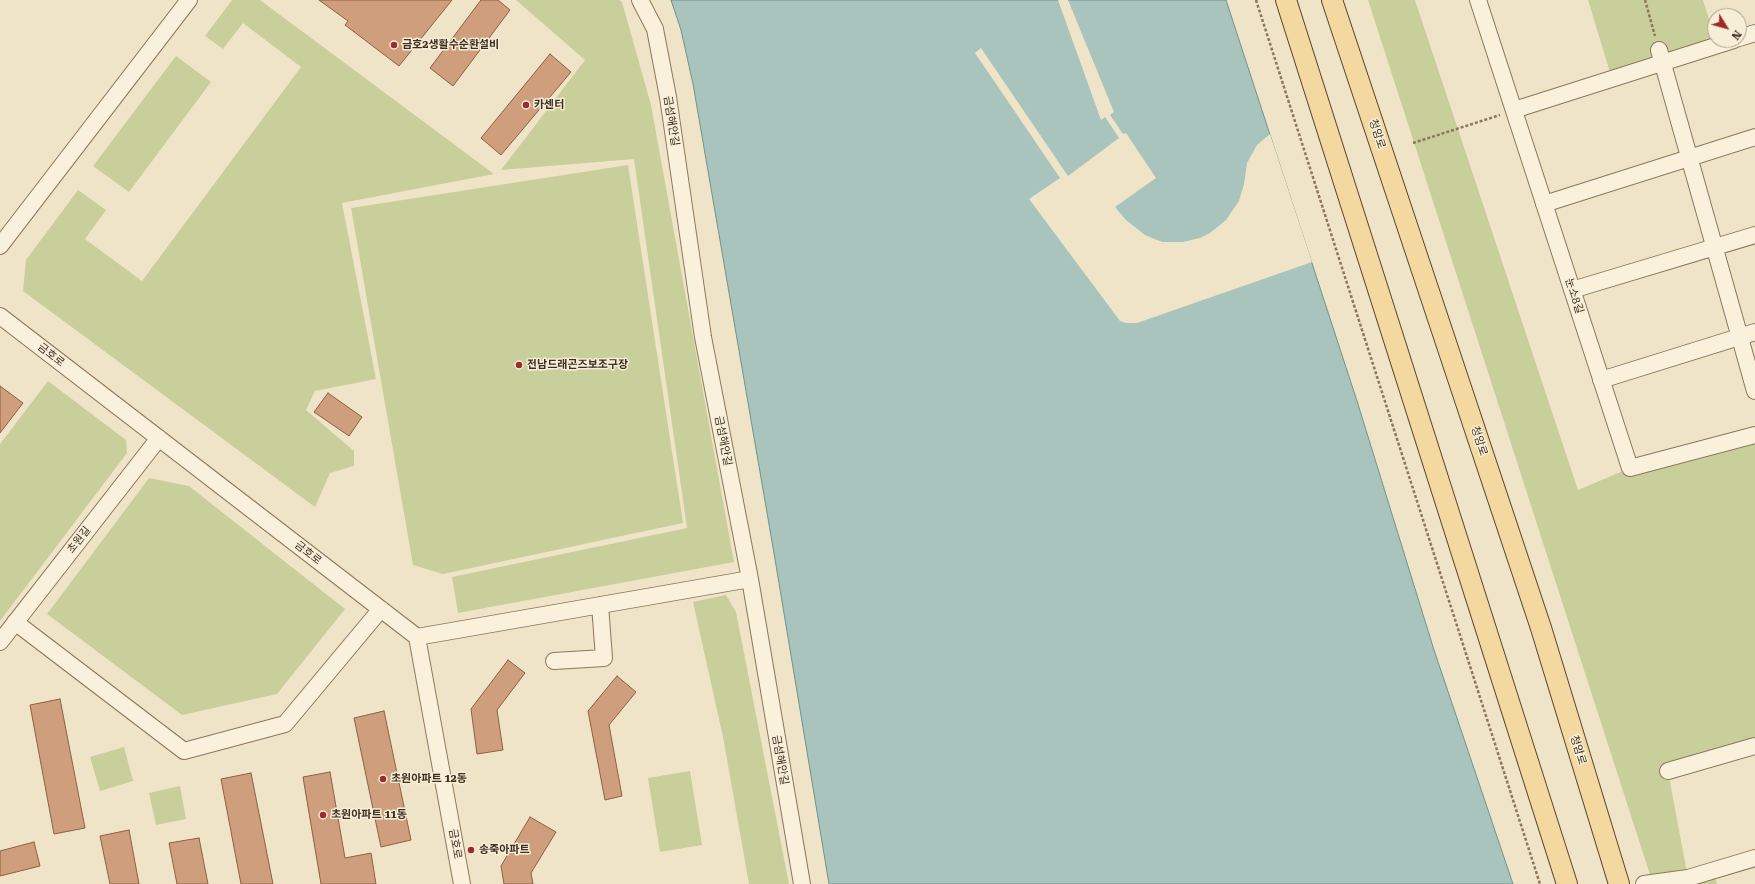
<!DOCTYPE html>
<meta charset="utf-8">
<style>
body{margin:0}
#map{position:relative;width:1755px;height:884px;overflow:hidden;background:#f0e4c8;font-family:"Roboto Serif",serif}
canvas{display:block}
.north{position:absolute;left:1707px;top:8px;width:40px;height:40px;box-sizing:border-box;background:#f7eed8;border:1px solid #ada18e;border-radius:50%;rotate:127deg;font-size:11px;font-weight:700;line-height:16px;text-align:center;color:#3d2e20}
.north::after{content:'';display:block;margin:auto;width:14px;height:18px;background:#9e2a2b;clip-path:polygon(50% 0,100% 100%,50% 72%,0 100%)}
</style>
<div id="map">
<canvas width="1755" height="884"></canvas>
<div class="north">N</div>
</div>
<script>
const g = document.querySelector('canvas').getContext('2d');
g.lineJoin = 'round';
function fillPath(path, color) {
  g.fillStyle = color;
  g.fill(path, 'evenodd');
}
function shape(rows) {
  const path = new Path2D();
  for (const r of rows) {
    path.moveTo(r[0], r[1]);
    for (let i = 2; i < r.length; i += 2) path.lineTo(r[i], r[i + 1]);
  }
  return path;
}
function trace(path, color, width, dash) {
  g.strokeStyle = color;
  g.lineWidth = width;
  g.lineCap = dash ? 'butt' : 'round';
  g.setLineDash(dash || []);
  g.stroke(path);
}
function write(font, color, halo, rows, align = 'center') {
  g.font = font + ' "Roboto Serif","Noto Sans KR",serif';
  g.lineWidth = 3;
  g.setLineDash([]);
  g.textBaseline = 'middle';
  g.strokeStyle = halo;
  g.fillStyle = color;
  for (const [text, x, y, turn = 0] of rows) {
    g.save();
    g.translate(x, y);
    g.rotate((+turn || 0) * Math.PI / 180);
    g.textAlign = isNaN(turn) ? turn : align;
    if (halo) g.strokeText(text, 0, 0);
    g.fillText(text, 0, 0);
    g.restore();
  }
}
const green = shape([
 [232,0,260,0,494,174,342,203,376,379,315,391,306,410,354,451,354,466,330,473,315,507,23,291,26,260,78,190,106,210,85,239,142,281,301,67,243,23,223,49,205,36],
 [516,0,619,0,622,2,651,105,734,562,458,613,452,577,687,528,634,159,501,170,585,60],
 [1368,0,1415,0,1578,490,1630,468,1755,435,1755,746,1668,771,1688,878,1713,871,1717,884,1653,884],
 [1588,0,1703,0,1717,45,1612,79],
 [176,56,211,82,129,192,93,166],
 [628,165,683,523,443,574,413,565,351,208],
 [48,381,126,440,127,453,0,621,0,444],
 [149,478,189,486,345,609,277,694,182,715,47,614],
 [726,595,736,612,789,884,749,884,723,737,693,602],
 [124,747,133,781,100,791,90,757],
 [690,771,702,845,660,852,648,778],
 [180,786,186,819,156,825,149,793]
]);
const water = shape([
 [671,0,1226,0,1357,401,1434,650,1513,884,829,884,775,559,693,84,681,30,671,0]
]);
const pier = shape([
 [1058,0,1068,0,1114,112,1110,115,1123,134,1126,133,1156,178,1115,207,1126,220,1145,235,1162,242,1183,242,1200,238,1210,233,1226,220,1239,201,1244,184,1247,163,1257,145,1270,134,1312,262,1137,323,1126,323,1120,321,1029,199,1060,178,975,53,981,48,1068,176,1119,138,1105,117,1101,120]
]);
const building = shape([
 [319,0,452,0,399,66,345,25,348,21,319,0],
 [481,0,498,0,510,10,453,86,430,68,481,0],
 [550,54,571,72,501,155,481,138,550,54],
 [0,386,23,403,0,433,0,386],
 [328,393,362,417,349,436,314,412,328,393],
 [508,660,525,673,497,710,503,750,477,754,471,709,508,660],
 [617,676,636,692,609,725,622,796,605,800,588,711,617,676],
 [60,699,85,828,54,834,30,705,60,699],
 [384,711,411,840,381,847,354,718,384,711],
 [330,772,345,858,371,853,376,884,321,884,303,777,330,772],
 [251,773,273,884,241,884,221,779,251,773],
 [530,817,556,832,531,873,533,884,504,884,501,866,530,817],
 [129,830,139,884,110,884,100,836,129,830],
 [199,838,208,884,177,884,169,843,199,838],
 [34,842,40,866,0,876,0,851,34,842]
]);
const path = shape([
 [1256,0,1540,884],
 [1645,0,1655,36],
 [1413,143,1500,115]
]);
const minor = shape([
 [640,0,655,29,668,97,703,337,750,579,802,884],
 [1478,0,1630,468,1755,435],
 [1739,38,1755,33],
 [1659,50,1755,391],
 [1514,110,1734,40],
 [1544,204,1755,137],
 [0,246,189,0],
 [1572,290,1755,235],
 [0,316,417,637,462,884],
 [1601,380,1755,332],
 [15,622,184,751,285,724,381,609],
 [417,637,750,579],
 [0,642,159,438],
 [554,661,604,658,600,605],
 [1668,771,1755,746],
 [1644,884,1688,878,1755,858]
]);
const major = shape([
 [1286,0,1567,884],
 [1332,0,1541,628,1619,884]
]);
const markers = [
 [394,45,4,"#9e2a2b"],
 [526,105,4,"#9e2a2b"],
 [519,365,4,"#9e2a2b"],
 [383,779,4,"#9e2a2b"],
 [323,815,4,"#9e2a2b"],
 [471,850,4,"#9e2a2b"]
];
const poiNames = [
 ["금호2생활수순환설비",402,45],
 ["카센터",534,105],
 ["전남드래곤즈보조구장",527,365],
 ["초원아파트 12동",391,779],
 ["초원아파트 11동",331,815],
 ["송죽아파트",479,850]
];
const streetNames = [
 ["금섬해안길",671,121,81],
 ["청암로",1377,134,72],
 ["눈소8길",1574,296,72],
 ["금호로",51,355,38],
 ["금섬해안길",723,441,79],
 ["청암로",1479,441,72],
 ["초원길",79,540,-52],
 ["금호로",308,553,38],
 ["청암로",1578,750,73],
 ["금섬해안길",780,760,80],
 ["금호로",455,844,80]
];
fillPath(green, '#c9cf9b');
fillPath(water, '#a9c4bc');
trace(water, '#6f938a', 1);
fillPath(pier, '#f0e4c8');
fillPath(building, '#cf9f7d');
trace(building, '#8d5f41', 1);
trace(minor, '#8d765c', 18);
trace(major, '#5b4430', 22);
trace(path, '#8d765c', 2.5, [3, 2]);
trace(minor, '#faf1dc', 16);
trace(major, '#f3d9a0', 20);
for (const [x, y, r, color] of markers) {
  const dot = new Path2D();
  dot.arc(x, y, r, 0, 2 * Math.PI);
  g.fillStyle = color;
  g.fill(dot);
  trace(dot, '#f7eed8', 1.5);
}
write('bold 11px', '#3d2e20', '#f7eed8', poiNames, 'left');
write('11px', '#3d2e20', '#f7eed8', streetNames);
</script>
